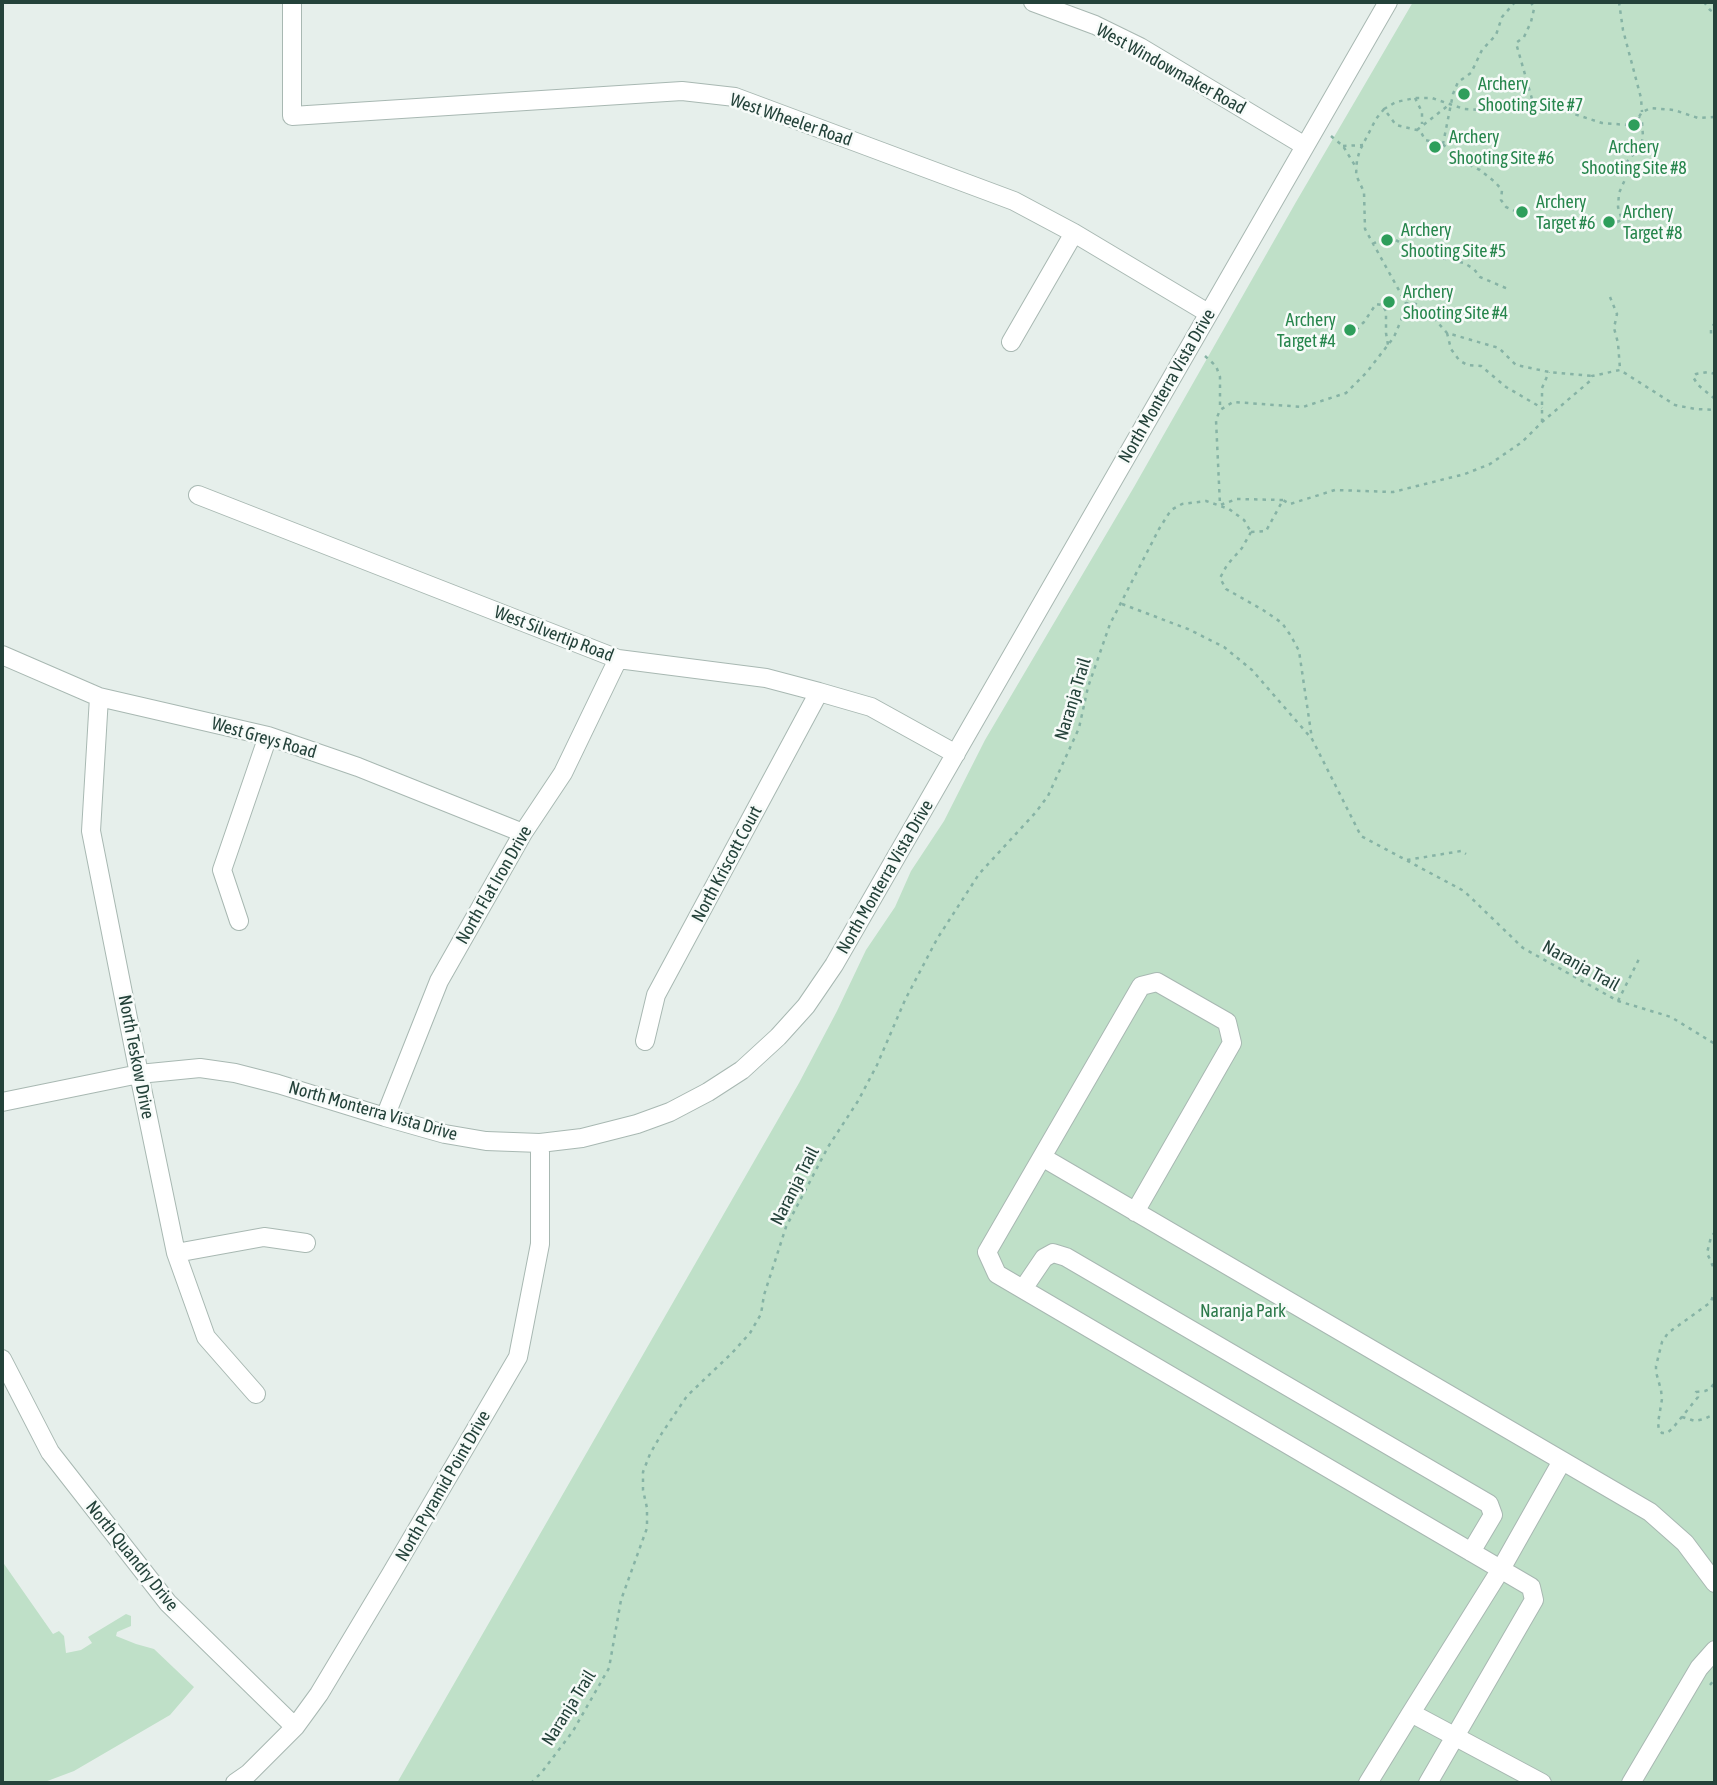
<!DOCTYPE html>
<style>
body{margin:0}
#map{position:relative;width:1717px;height:1785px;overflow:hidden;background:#e6efeb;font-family:"Asap Condensed",sans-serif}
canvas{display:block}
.frame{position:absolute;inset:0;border:4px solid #24423a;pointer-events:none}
</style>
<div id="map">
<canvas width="1717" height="1785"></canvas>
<div class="frame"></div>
</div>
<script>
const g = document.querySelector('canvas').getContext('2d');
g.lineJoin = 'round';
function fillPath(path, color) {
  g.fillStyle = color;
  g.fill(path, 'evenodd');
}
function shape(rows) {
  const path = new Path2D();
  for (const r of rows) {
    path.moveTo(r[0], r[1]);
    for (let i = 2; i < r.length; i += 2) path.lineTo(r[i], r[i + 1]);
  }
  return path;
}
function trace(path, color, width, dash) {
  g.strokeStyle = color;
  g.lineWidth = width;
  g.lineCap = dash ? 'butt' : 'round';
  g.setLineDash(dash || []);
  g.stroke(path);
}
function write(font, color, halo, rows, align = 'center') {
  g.font = font + ' "Asap Condensed",sans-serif';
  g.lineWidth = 5;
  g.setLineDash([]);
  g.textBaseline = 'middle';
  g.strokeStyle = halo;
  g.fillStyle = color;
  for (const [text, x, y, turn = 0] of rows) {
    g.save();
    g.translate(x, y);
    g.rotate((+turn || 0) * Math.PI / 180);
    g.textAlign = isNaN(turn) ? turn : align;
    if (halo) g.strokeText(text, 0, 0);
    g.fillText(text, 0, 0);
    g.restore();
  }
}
const green = shape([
 [1413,2,1715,2,1715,1783,397,1783,799,1083,837,1011,866,950,895,907,911,871,944,821,985,740,1134,487,1296,202],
 [2,1561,53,1634,59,1631,64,1636,66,1653,81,1650,92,1643,88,1637,126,1614,131,1616,131,1626,117,1632,116,1636,136,1644,154,1649,194,1687,170,1715,74,1771,42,1783,2,1783]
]);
const path = shape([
 [1515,2,1502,17,1496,35,1482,50,1471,73,1458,82,1453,94,1443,144,1425,140,1421,132,1417,130,1396,125,1384,109,1376,119,1360,150,1357,160,1356,175,1364,192,1365,229,1406,303,1416,304,1432,316,1447,333,1499,348,1516,365,1549,372,1592,376],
 [1531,2,1534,9,1531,22,1524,37,1516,43,1532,99,1541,107,1568,112,1602,123,1628,125,1639,117,1642,112,1651,108,1674,110,1698,118,1714,117,1715,115],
 [1619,2,1623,30,1641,98,1642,112],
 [1704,2,1710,10,1715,13],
 [1415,98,1422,112,1422,124],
 [1384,109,1396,102,1415,98,1432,98,1464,109,1479,110,1499,102,1516,101,1538,106],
 [1417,130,1450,104],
 [1331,136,1343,146,1357,169],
 [1443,144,1451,153,1463,162,1480,170,1495,182,1502,190,1501,200,1506,207,1515,211],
 [1343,146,1363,145],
 [1617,222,1622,220,1618,207,1619,193,1627,175,1622,168,1641,145,1643,137,1642,122,1639,117],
 [1373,244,1384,237,1394,239,1416,252,1464,263,1474,269,1480,277,1508,289],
 [1610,297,1617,314,1614,328,1618,343,1620,369],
 [1715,323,1711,328,1711,334,1715,338],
 [1356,330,1364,322,1376,304,1382,305,1386,311,1386,333,1388,345],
 [1447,333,1451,349,1459,360,1467,365,1481,366,1506,387,1542,408],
 [1205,356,1216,366,1220,377,1220,410],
 [1715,374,1708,372,1696,374,1693,377,1698,385,1715,399],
 [1542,422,1542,388,1549,372],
 [1283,500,1237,499,1220,505,1216,420,1220,410,1233,402,1303,407,1346,393,1367,372,1394,337,1402,318,1406,303],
 [1251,532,1242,548,1227,565,1220,578,1226,589,1263,610,1282,623,1291,636,1299,651,1312,739,1361,836,1464,891,1523,948,1618,1001,1671,1017,1715,1044],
 [1251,532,1266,531,1283,500,1290,504,1335,490,1393,492,1465,474,1490,464,1522,442,1542,422,1590,381,1592,376,1620,370,1675,405,1695,409,1715,410],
 [1122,604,1188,629,1224,647,1252,670,1312,739],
 [1407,860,1461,851,1466,854],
 [1618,1001,1639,959],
 [1715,1232,1711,1237,1707,1253,1715,1271],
 [1715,1289,1711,1302,1668,1333,1662,1342,1656,1366,1656,1372,1661,1390,1662,1399,1658,1423,1659,1430,1662,1433,1667,1433,1672,1429,1698,1397,1696,1392,1705,1391,1710,1389,1715,1382],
 [1682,1417,1695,1421,1704,1419,1715,1414],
 [1710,1685,1715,1679],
 [531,1783,542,1772,573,1731,609,1668,621,1600,647,1528,647,1508,643,1490,643,1472,650,1454,662,1433,687,1396,732,1353,750,1333,761,1314,764,1295,786,1227,828,1147,858,1101,877,1065,905,1000,937,939,979,874,1036,812,1048,796,1079,728,1088,687,1110,624,1159,529,1171,510,1182,504,1206,501,1229,509,1244,520,1251,532]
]);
const minor = shape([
 [292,2,292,116,682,91,735,97,1014,201,1074,233,1208,313],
 [1033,2,1095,25,1140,47,1305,146],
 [1011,342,1074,233],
 [198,495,618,659,766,678,819,692,871,707,956,754],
 [2,655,99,697,268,736,358,767,523,833],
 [99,697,91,831,139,1074,176,1253,206,1337,256,1394],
 [239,921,222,870,268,736],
 [645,1041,656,995,819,692],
 [2,1102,139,1074,200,1068,235,1073,278,1084,385,1117,445,1134,486,1141,540,1143,582,1138,637,1124,670,1112,708,1092,742,1070,778,1037,806,1006,834,965,1388,2],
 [385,1117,439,981,523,833,563,773,618,659],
 [1042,1157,1650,1512,1685,1543,1715,1583],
 [1135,1212,1232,1043,1227,1022,1157,982,1141,986,987,1252,997,1274,1531,1587,1534,1600,1428,1783],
 [176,1253,264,1237,306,1243],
 [1023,1289,1044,1258,1053,1253,1066,1257,1489,1504,1493,1515,1471,1552],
 [2,1359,50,1452,168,1603,295,1727],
 [235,1783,248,1774,295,1727,319,1694,391,1574,518,1357,540,1244,540,1143],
 [1368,1783,1411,1713],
 [1542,1783,1411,1713,1501,1569,1562,1461],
 [1631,1783,1699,1668,1715,1650]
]);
const markers = [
 [1464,94,7,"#2e9e5b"],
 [1634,125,7,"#2e9e5b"],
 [1435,147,7,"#2e9e5b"],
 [1522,212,7,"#2e9e5b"],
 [1609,222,7,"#2e9e5b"],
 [1387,240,7,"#2e9e5b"],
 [1389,302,7,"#2e9e5b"],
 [1350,330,7,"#2e9e5b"]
];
const streetNames = [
 ["West Windowmaker Road",1171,69,29],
 ["West Wheeler Road",791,120,19],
 ["North Monterra Vista Drive",1167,386,-60],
 ["West Silvertip Road",554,634,21],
 ["Naranja Trail",1073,699,-73],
 ["West Greys Road",264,738,16],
 ["North Kriscott Court",727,864,-62],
 ["North Monterra Vista Drive",885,877,-60],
 ["North Flat Iron Drive",494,885,-60],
 ["Naranja Trail",1581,966,29],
 ["North Teskow Drive",136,1057,79],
 ["North Monterra Vista Drive",373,1111,16],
 ["Naranja Trail",795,1186,-63],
 ["North Pyramid Point Drive",443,1486,-60],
 ["North Quandry Drive",132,1556,51],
 ["Naranja Trail",569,1708,-58]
];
const leisureNames = [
 ["Archery",1478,84],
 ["Shooting Site #7",1478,105],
 ["Archery",1449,137],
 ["Shooting Site #6",1449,158],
 ["Archery",1634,147,"center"],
 ["Shooting Site #8",1634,168,"center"],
 ["Archery",1536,202],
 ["Target #6",1536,223],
 ["Archery",1623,212],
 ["Target #8",1623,233],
 ["Archery",1401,230],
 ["Shooting Site #5",1401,251],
 ["Archery",1403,292],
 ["Shooting Site #4",1403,313],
 ["Archery",1336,320,"right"],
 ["Target #4",1336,341,"right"]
];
const parkNames = [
 ["Naranja Park",1243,1311]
];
fillPath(green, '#bfe0c8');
trace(minor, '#a8b8b2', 20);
trace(path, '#86b3a5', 2.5, [3.5, 5]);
trace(minor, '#fff', 18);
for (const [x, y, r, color] of markers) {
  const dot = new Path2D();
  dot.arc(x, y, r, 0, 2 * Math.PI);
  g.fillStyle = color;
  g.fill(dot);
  trace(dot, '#f7fbf9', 2.5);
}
write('18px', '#24423a', '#f7fbf9', streetNames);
write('18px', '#27864d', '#f7fbf9', leisureNames, 'left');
write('18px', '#2d7a4b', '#f7fbf9', parkNames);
</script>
